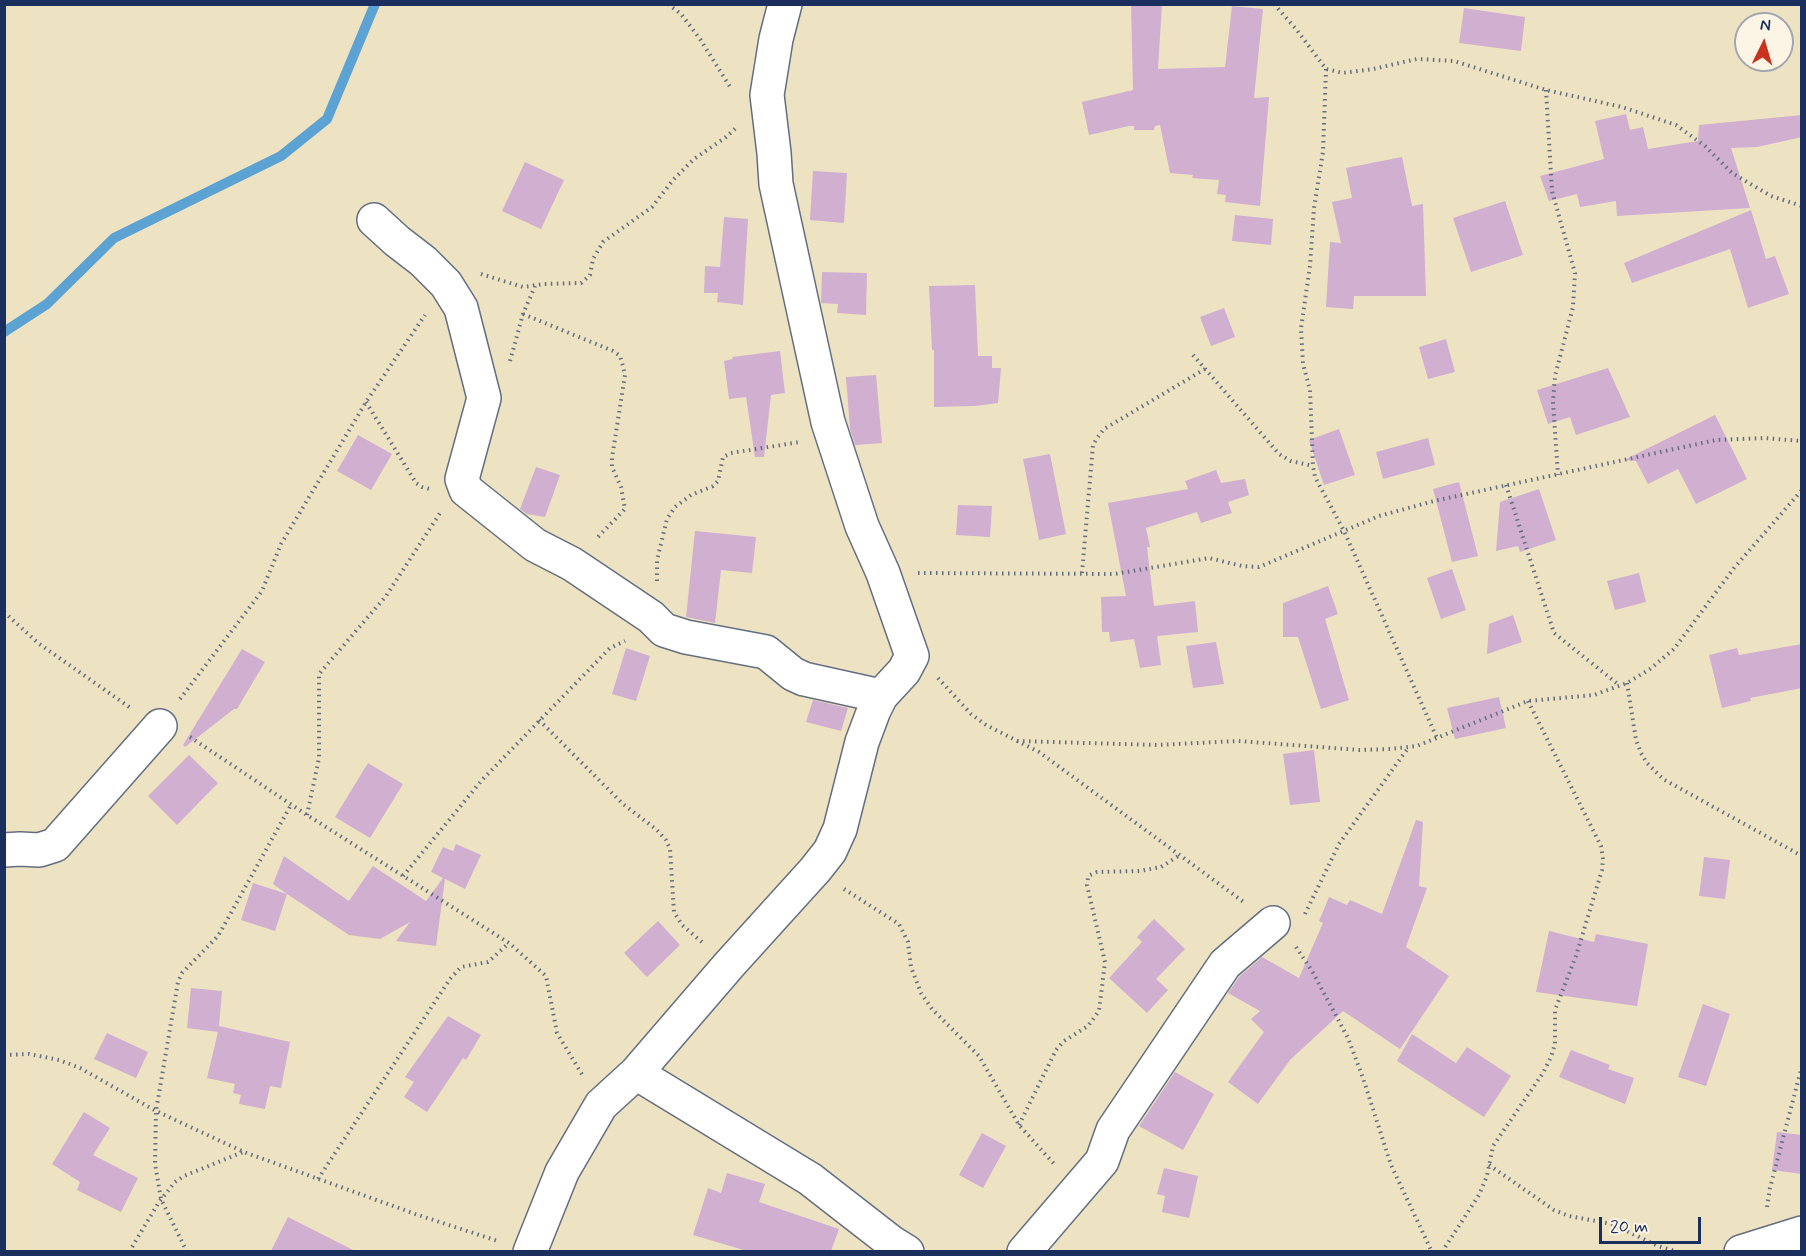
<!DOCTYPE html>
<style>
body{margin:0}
#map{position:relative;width:1806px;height:1256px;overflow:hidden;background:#ede3c3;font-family:Mynerve,sans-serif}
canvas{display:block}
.frame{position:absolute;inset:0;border:6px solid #1b2f5e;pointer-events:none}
.north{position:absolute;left:1734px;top:12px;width:60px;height:60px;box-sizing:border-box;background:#fcf5e5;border:2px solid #a2a6af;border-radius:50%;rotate:5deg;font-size:16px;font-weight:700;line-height:24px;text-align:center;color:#1b2f5e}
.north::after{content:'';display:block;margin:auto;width:21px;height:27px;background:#c8321e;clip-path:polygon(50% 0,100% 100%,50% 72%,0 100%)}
.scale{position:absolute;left:1599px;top:1217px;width:102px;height:27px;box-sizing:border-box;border:3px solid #1b2f5e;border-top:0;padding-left:8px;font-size:18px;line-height:21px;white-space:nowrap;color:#1b2f5e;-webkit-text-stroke:4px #fcf5e5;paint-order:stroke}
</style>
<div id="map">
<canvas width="1806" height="1256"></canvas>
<div class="frame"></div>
<div class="north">N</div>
<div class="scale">20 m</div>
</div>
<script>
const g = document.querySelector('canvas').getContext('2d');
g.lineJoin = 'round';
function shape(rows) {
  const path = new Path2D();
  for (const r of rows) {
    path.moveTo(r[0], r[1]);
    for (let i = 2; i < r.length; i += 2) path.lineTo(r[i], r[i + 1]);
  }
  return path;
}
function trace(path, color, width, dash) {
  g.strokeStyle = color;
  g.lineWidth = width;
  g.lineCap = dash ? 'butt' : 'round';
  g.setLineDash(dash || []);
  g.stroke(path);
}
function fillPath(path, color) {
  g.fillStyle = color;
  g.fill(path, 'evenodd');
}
const stream = shape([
 [4,332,47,304,114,238,281,156,327,119,375,4]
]);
const building = shape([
 [1131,4,1162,4,1158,69,1225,67,1232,6,1263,9,1254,98,1269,97,1260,206,1225,202,1226,195,1217,194,1219,180,1192,178,1193,175,1170,173,1160,125,1155,126,1154,130,1134,130,1134,126,1129,126,1089,135,1082,102,1133,90],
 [1464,8,1525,17,1521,51,1459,43],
 [1626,114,1630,130,1643,127,1648,149,1698,141,1699,125,1802,115,1802,137,1757,147,1731,148,1750,208,1617,216,1616,201,1580,207,1577,194,1549,201,1540,176,1604,159,1595,121],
 [1402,157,1412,206,1423,204,1426,296,1354,296,1353,309,1326,307,1330,242,1341,243,1332,202,1352,198,1346,168],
 [525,162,564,180,541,229,502,211],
 [813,171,847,173,844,223,810,220],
 [1505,201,1523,255,1471,272,1453,218],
 [1751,210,1766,259,1775,256,1789,294,1748,308,1730,249,1632,283,1624,263],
 [1235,215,1273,219,1271,245,1232,241],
 [724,217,748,219,743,305,717,302,718,293,704,293,705,266,720,267],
 [822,272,867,273,866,315,837,313,838,304,821,303],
 [975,285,978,356,992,356,992,368,1001,368,998,403,975,406,934,407,934,350,932,350,929,286],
 [1224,308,1235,337,1211,346,1200,317],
 [1446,339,1455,372,1428,379,1419,347],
 [780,351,785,393,771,395,764,457,755,457,746,397,729,399,724,361,733,359,732,357],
 [1608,368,1630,417,1576,435,1570,417,1548,424,1537,390],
 [876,375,882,443,855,445,850,429,846,377],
 [1715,415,1747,479,1696,504,1678,469,1648,484,1636,461,1624,460],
 [1339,429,1355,475,1324,485,1309,440],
 [358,435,392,454,371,490,337,471],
 [1428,438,1435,465,1383,479,1376,452],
 [1050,454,1066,534,1039,540,1023,459],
 [536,467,560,475,545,517,527,514,520,509],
 [1216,470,1221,483,1245,479,1249,495,1228,502,1232,513,1201,523,1197,512,1146,528,1150,547,1147,547,1154,606,1195,601,1198,632,1157,636,1161,665,1140,668,1134,639,1110,642,1109,632,1102,632,1101,597,1126,596,1108,503,1188,489,1185,481],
 [1459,482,1478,556,1452,562,1433,489],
 [1539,489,1556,540,1520,552,1518,546,1496,551,1500,502],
 [958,505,992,506,990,537,956,535],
 [695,531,756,537,752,573,721,570,715,623,686,617],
 [1452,569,1466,610,1441,619,1427,578],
 [1639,573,1646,602,1615,610,1607,581],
 [1328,586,1338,614,1325,619,1349,700,1321,709,1298,637,1283,637,1283,603],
 [1513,615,1522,642,1487,654,1489,624],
 [1216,642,1224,684,1193,688,1186,646],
 [1802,644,1802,688,1750,698,1751,701,1722,708,1709,655,1737,648,1739,655],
 [626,648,650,656,636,701,612,694],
 [242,649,265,662,237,709,234,709,185,747,183,745],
 [1499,697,1506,728,1455,739,1447,708],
 [813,700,848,708,841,731,806,722],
 [1314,750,1320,802,1290,805,1283,754],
 [189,755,218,783,177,825,148,796],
 [368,763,403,784,370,838,335,817],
 [1416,820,1423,822,1419,886,1427,888,1406,947,1449,976,1400,1049,1343,1011,1290,1060,1258,1104,1228,1082,1264,1032,1251,1019,1260,1011,1228,993,1239,977,1262,957,1299,978,1323,923,1319,921,1329,897,1347,905,1350,900,1382,914],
 [456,844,481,855,465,889,445,879,436,946,396,941,410,922,380,939,349,935,287,894,275,931,241,920,253,883,287,894,273,884,284,856,349,901,373,866,426,901,443,878,431,872,443,847,453,851],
 [1704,857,1730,860,1725,899,1699,896],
 [1154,919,1185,949,1156,979,1168,990,1147,1013,1109,978,1142,942,1137,937],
 [658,921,680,945,647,977,624,953],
 [1549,931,1594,942,1596,934,1648,944,1637,1006,1536,992],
 [191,988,222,991,219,1026,290,1042,281,1088,270,1086,265,1109,239,1104,241,1095,233,1093,235,1084,207,1078,218,1032,187,1028],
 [1703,1004,1730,1014,1706,1086,1678,1077],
 [448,1016,481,1035,466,1060,463,1058,427,1112,404,1097,414,1082,405,1077],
 [107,1033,148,1052,136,1078,94,1059],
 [1412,1034,1456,1063,1467,1047,1511,1076,1484,1117,1397,1061],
 [1571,1050,1610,1065,1608,1069,1634,1078,1625,1104,1559,1077],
 [1175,1072,1214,1094,1183,1150,1139,1126],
 [84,1112,110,1128,93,1155,138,1178,121,1212,77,1190,80,1182,52,1164],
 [1777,1132,1802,1135,1802,1174,1772,1170],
 [982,1133,1006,1146,983,1188,959,1175],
 [1164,1168,1198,1176,1189,1218,1162,1212,1165,1196,1157,1194],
 [727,1173,765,1184,759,1202,839,1229,831,1251,747,1251,693,1235,708,1188,721,1193],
 [288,1217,355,1251,271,1251]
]);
const path = shape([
 [668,4,681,14,700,39,732,90],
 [1274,4,1296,29,1326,69,1343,73,1373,69,1417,59,1454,61,1546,90,1622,107,1676,125,1705,146,1732,173,1771,196,1802,206],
 [1326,69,1323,152,1314,208,1310,266,1301,328,1303,364,1310,390,1313,466,1315,477,1344,531,1437,738],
 [1546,90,1552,191,1575,273,1573,307,1555,376,1553,402,1558,475],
 [481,274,523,287,543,284,581,283,590,275,593,259,603,242,652,207,673,180,694,159,726,137,737,127],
 [523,314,613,351,620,356,623,366,625,375,612,458,612,467,621,487,625,509,596,539],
 [1193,355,1279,454,1291,461,1313,466],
 [510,361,523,314,535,286],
 [366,402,416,483,422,487,430,489],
 [1506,485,1554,633,1619,685],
 [918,573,1114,574,1209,558,1242,566,1259,567,1379,516,1434,501,1716,440,1764,438,1802,441],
 [1082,573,1093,445,1097,438,1104,429,1205,369],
 [657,581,657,560,667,519,675,507,691,495,713,486,718,481,723,457,731,453,800,442],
 [4,612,38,643,132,709],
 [938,678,971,714,986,725,1039,752,1245,903],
 [1627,683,1636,740,1641,753,1647,763,1663,779,1802,856],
 [180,699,262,591,281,544,366,402,425,315],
 [539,720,623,804,657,830,666,840,670,849,674,912,682,925,703,943],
 [190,737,307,815,509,943,546,976,557,1033,583,1076],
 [1017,741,1157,745,1238,741,1360,750,1390,749,1417,746,1528,701,1594,695,1610,689,1627,683,1650,669,1674,649,1734,568,1802,490],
 [307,815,319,758,319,674,386,596,442,510],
 [403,876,482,780,610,648,625,641],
 [844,889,899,924,908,942,911,967,921,993,932,1009,979,1056,1019,1125,1055,1165],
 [1305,914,1339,844,1408,748],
 [1296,947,1312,971,1348,1038,1363,1078,1391,1165,1432,1252],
 [4,1055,29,1054,59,1060,80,1068,156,1111,244,1152,418,1215,498,1241],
 [1019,1125,1056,1050,1064,1041,1088,1026,1099,1011,1105,962,1087,885,1088,878,1090,875,1097,872,1140,871,1161,867,1180,855],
 [1489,1165,1554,1210,1569,1216,1612,1224,1658,1246,1678,1252],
 [318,1179,450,979,461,967,488,962,509,943],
 [1767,1207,1770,1188,1802,1066],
 [129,1252,159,1202,175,1182,184,1176,243,1152],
 [187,1252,161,1199,155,1164,156,1111,178,982,182,973,218,936,291,805],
 [1442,1252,1479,1195,1487,1176,1493,1146,1543,1073,1551,1057,1555,1044,1555,1010,1576,956,1602,870,1603,859,1601,846,1528,701]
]);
const street = shape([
 [374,220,397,241,423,261,446,284,461,308,484,398,462,479,466,490,535,545,572,564,651,617,664,630,686,637,766,652,793,674,804,679,881,696],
 [4,850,20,849,39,850,55,845,160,726],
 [636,1073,810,1179,891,1242,907,1252],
 [530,1252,562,1172,601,1105,636,1073,729,965,815,870,830,851,840,829,862,742,874,710,881,696,904,671,912,656,883,573,862,526,828,422,776,184,774,153,767,95,776,39,785,4],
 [1024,1252,1102,1161,1113,1130,1225,964,1273,923],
 [1741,1252,1802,1233]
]);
trace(stream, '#5ca2d2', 10);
fillPath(building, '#d0afd1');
trace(street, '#646e81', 36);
trace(path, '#646e81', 4, [1.5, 4.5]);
trace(street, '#fff', 33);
</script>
